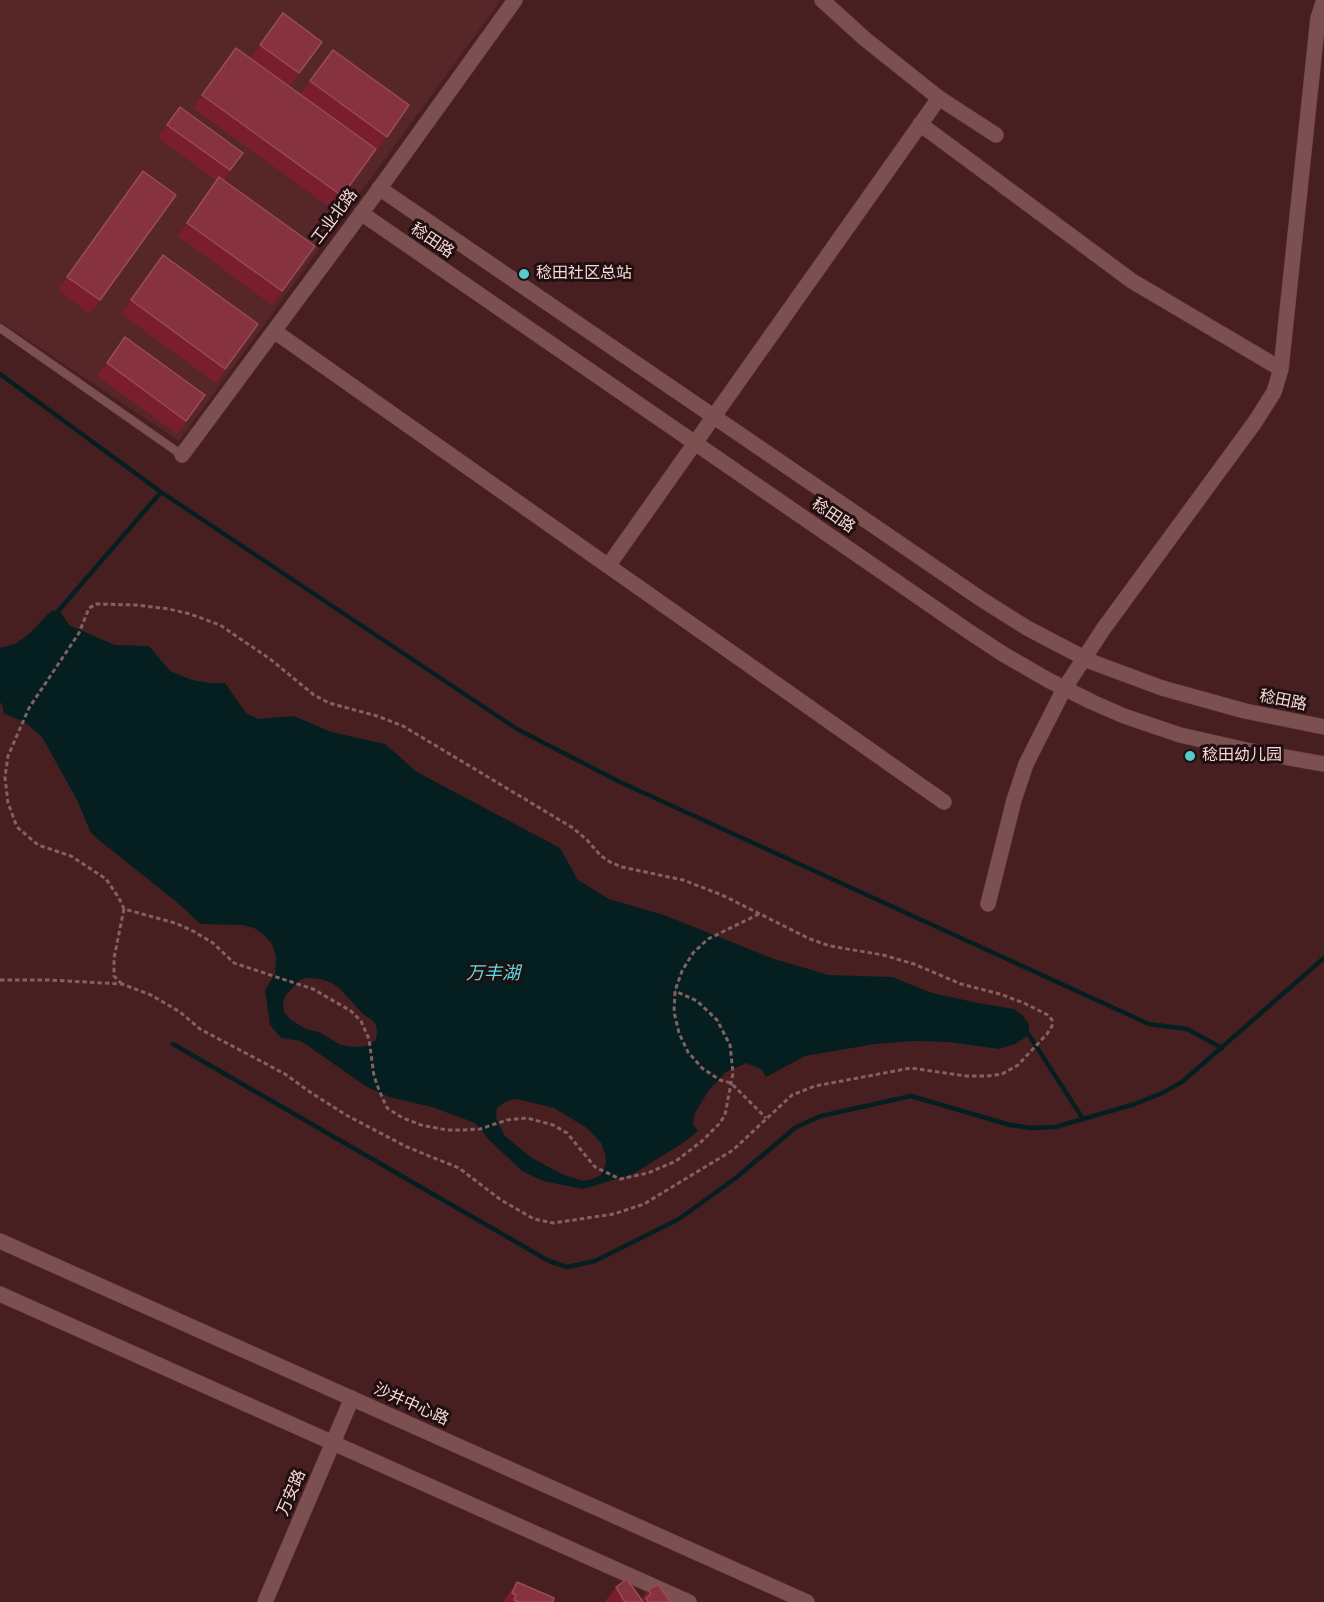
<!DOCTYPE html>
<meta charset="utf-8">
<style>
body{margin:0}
canvas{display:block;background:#471f20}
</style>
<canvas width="1324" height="1602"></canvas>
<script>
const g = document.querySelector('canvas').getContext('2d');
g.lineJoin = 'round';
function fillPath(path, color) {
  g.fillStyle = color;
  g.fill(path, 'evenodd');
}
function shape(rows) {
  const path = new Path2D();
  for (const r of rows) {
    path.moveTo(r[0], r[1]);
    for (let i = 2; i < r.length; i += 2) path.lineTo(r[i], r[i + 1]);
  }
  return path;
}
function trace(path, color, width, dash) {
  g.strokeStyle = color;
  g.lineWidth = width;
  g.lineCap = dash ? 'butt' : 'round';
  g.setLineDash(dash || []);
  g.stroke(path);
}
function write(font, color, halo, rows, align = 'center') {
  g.font = font + ' "DM Sans","Noto Sans SC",sans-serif';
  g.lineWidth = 6;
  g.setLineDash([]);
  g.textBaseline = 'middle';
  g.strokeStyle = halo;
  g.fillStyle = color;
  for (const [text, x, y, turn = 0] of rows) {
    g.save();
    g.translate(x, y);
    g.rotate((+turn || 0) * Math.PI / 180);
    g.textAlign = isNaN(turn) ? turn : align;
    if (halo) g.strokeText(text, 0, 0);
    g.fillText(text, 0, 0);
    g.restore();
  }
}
const built = shape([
 [0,0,501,0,179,441,0,321]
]);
const water = shape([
 [59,610,69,625,115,645,149,646,170,671,192,680,211,683,225,683,246,713,258,719,294,716,331,732,385,744,417,772,560,848,578,880,609,899,664,915,774,959,829,975,892,977,932,993,978,1003,1014,1009,1023,1016,1029,1024,1029,1035,1015,1044,999,1049,948,1042,914,1041,875,1044,805,1056,766,1077,761,1069,746,1063,726,1072,709,1090,695,1113,693,1124,698,1131,683,1143,633,1174,583,1189,543,1181,522,1171,489,1140,475,1123,432,1107,389,1097,367,1087,301,1041,281,1038,270,1025,265,990,275,974,276,956,272,944,264,935,254,928,242,925,200,924,178,903,100,841,91,833,77,800,42,737,26,723,3,713,3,707,0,702,0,648,15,644,29,634,51,611],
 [311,978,320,979,332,983,340,989,364,1015,372,1020,376,1025,377,1032,376,1040,366,1046,354,1047,341,1045,319,1032,306,1029,291,1020,284,1012,283,1003,286,995,301,979],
 [517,1099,554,1108,587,1128,601,1143,605,1154,606,1164,601,1175,593,1179,583,1181,564,1175,532,1158,504,1135,496,1118,497,1108,507,1101]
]);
const stream = shape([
 [0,374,161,492,517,729,620,782,1149,1024,1187,1029,1222,1048],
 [59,610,161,492],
 [1029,1035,1083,1119],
 [173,1044,549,1261,567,1267,595,1261,679,1219,737,1177,796,1127,821,1116,911,1096,1010,1125,1032,1128,1055,1127,1083,1119,1135,1104,1162,1093,1182,1082,1324,958]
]);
const path = shape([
 [759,914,708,939,693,953,682,971,675,991,674,1012,679,1033,688,1052,702,1068,720,1080,731,1083,766,1118],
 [0,980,49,980,122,984,151,995,180,1012,200,1029,285,1074,310,1092,346,1115,407,1147,459,1168,501,1200,534,1219,553,1223,614,1214,644,1204,733,1150,792,1095,815,1086,911,1068,966,1076,987,1076,1002,1074,1018,1065,1047,1034,1052,1026,1052,1020,1048,1015,1024,1003,1000,994,961,984,914,964,883,955,830,946,810,939,722,895,683,880,622,867,610,862,601,856,587,840,573,828,403,726,377,716,329,703,314,695,270,659,220,625,190,614,169,609,136,605,96,604,89,608,79,633,29,708,8,756,5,777,8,803,17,827,38,845,71,856,106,879,119,898,124,909,175,923,193,931,213,943,234,963,313,989,351,1011,361,1021,369,1039,374,1076,379,1090,387,1108,403,1118,421,1125,447,1130,464,1130,480,1129,507,1120,527,1118,553,1125,567,1133,595,1167,620,1179,648,1173,676,1161,702,1141,719,1124,725,1115,733,1073,730,1045,717,1020,697,1001,675,991],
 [122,984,114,976,114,958,124,909]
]);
const service = shape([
 [0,328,182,455]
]);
const minor = shape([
 [822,0,865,39,939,98,996,135],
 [920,124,1132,281,1281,369],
 [274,331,944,802],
 [182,455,374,196,515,0],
 [608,566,939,98],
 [988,904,1014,800,1026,764,1064,689,1104,628,1255,422,1274,392,1281,369,1318,18,1324,0],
 [265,1602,352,1398]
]);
const tertiary = shape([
 [379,188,981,599,1027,628,1092,662,1162,688,1245,711,1324,727],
 [361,213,968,631,1003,654,1048,680,1092,702,1124,716,1180,735,1251,751,1324,764],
 [0,1241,807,1602],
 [0,1294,689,1602]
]);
const wall = shape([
 [283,13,322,42,290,86,251,58],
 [236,48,376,149,332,209,193,108],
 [333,50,409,105,377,150,301,94],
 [180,107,243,153,224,180,315,246,272,305,178,236,217,181,158,138],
 [143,171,176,195,90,314,58,290],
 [163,255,258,324,216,383,121,314],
 [125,337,205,395,177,434,97,376],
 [517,1582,553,1602,503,1602],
 [616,1587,641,1600,648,1590,670,1602,605,1602]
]);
const building = shape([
 [283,13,322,42,299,73,260,45,283,13],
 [236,48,376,149,342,196,202,95,236,48],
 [333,50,409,105,387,137,310,81,333,50],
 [180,107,243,153,230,170,167,125,180,107],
 [143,171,176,195,100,300,67,277,143,171],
 [219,177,315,246,282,291,187,223,219,177],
 [163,255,258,324,225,369,131,300,163,255],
 [125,337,205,395,186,421,107,363,125,337],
 [627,1579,643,1602,625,1602,616,1587,627,1579],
 [517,1582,554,1598,553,1602,518,1602,514,1600,516,1595,512,1593,517,1582],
 [658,1584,670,1602,648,1602,646,1598,651,1594,648,1590,658,1584]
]);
const markers = [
 [524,274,6,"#51ccd1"],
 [1190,756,6,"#51ccd1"]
];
const streetNames = [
 ["工业北路",335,217,-53],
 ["稔田路",432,241,34],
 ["稔田路",833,516,34],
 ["稔田路",1283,701,11],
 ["沙井中心路",411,1405,24],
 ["万安路",292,1493,-67]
];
const poiNames = [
 ["稔田社区总站",536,274],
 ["稔田幼儿园",1202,756]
];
const waterNames = [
 ["万丰湖",493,974]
];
fillPath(built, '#562628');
fillPath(water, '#051f20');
trace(stream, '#051f20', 4.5);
trace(service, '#5f3d40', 9);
trace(minor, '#5f3d40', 16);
trace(tertiary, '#5f3d40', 16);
trace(path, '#846060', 3, [4.5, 3]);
trace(service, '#7c4f50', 8);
trace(minor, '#7c4f50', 15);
trace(tertiary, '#7c4f50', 15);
fillPath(wall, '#7a1e2d');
fillPath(building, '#87323f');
trace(building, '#984c57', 1.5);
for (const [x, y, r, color] of markers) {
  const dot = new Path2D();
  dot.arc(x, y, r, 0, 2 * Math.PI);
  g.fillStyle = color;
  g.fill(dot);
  trace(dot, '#210f10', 2);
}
write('16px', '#f4d9d8', '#210f10', streetNames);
write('16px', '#f4d9d8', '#210f10', poiNames, 'left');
write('italic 18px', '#59dee4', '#210f10', waterNames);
</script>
